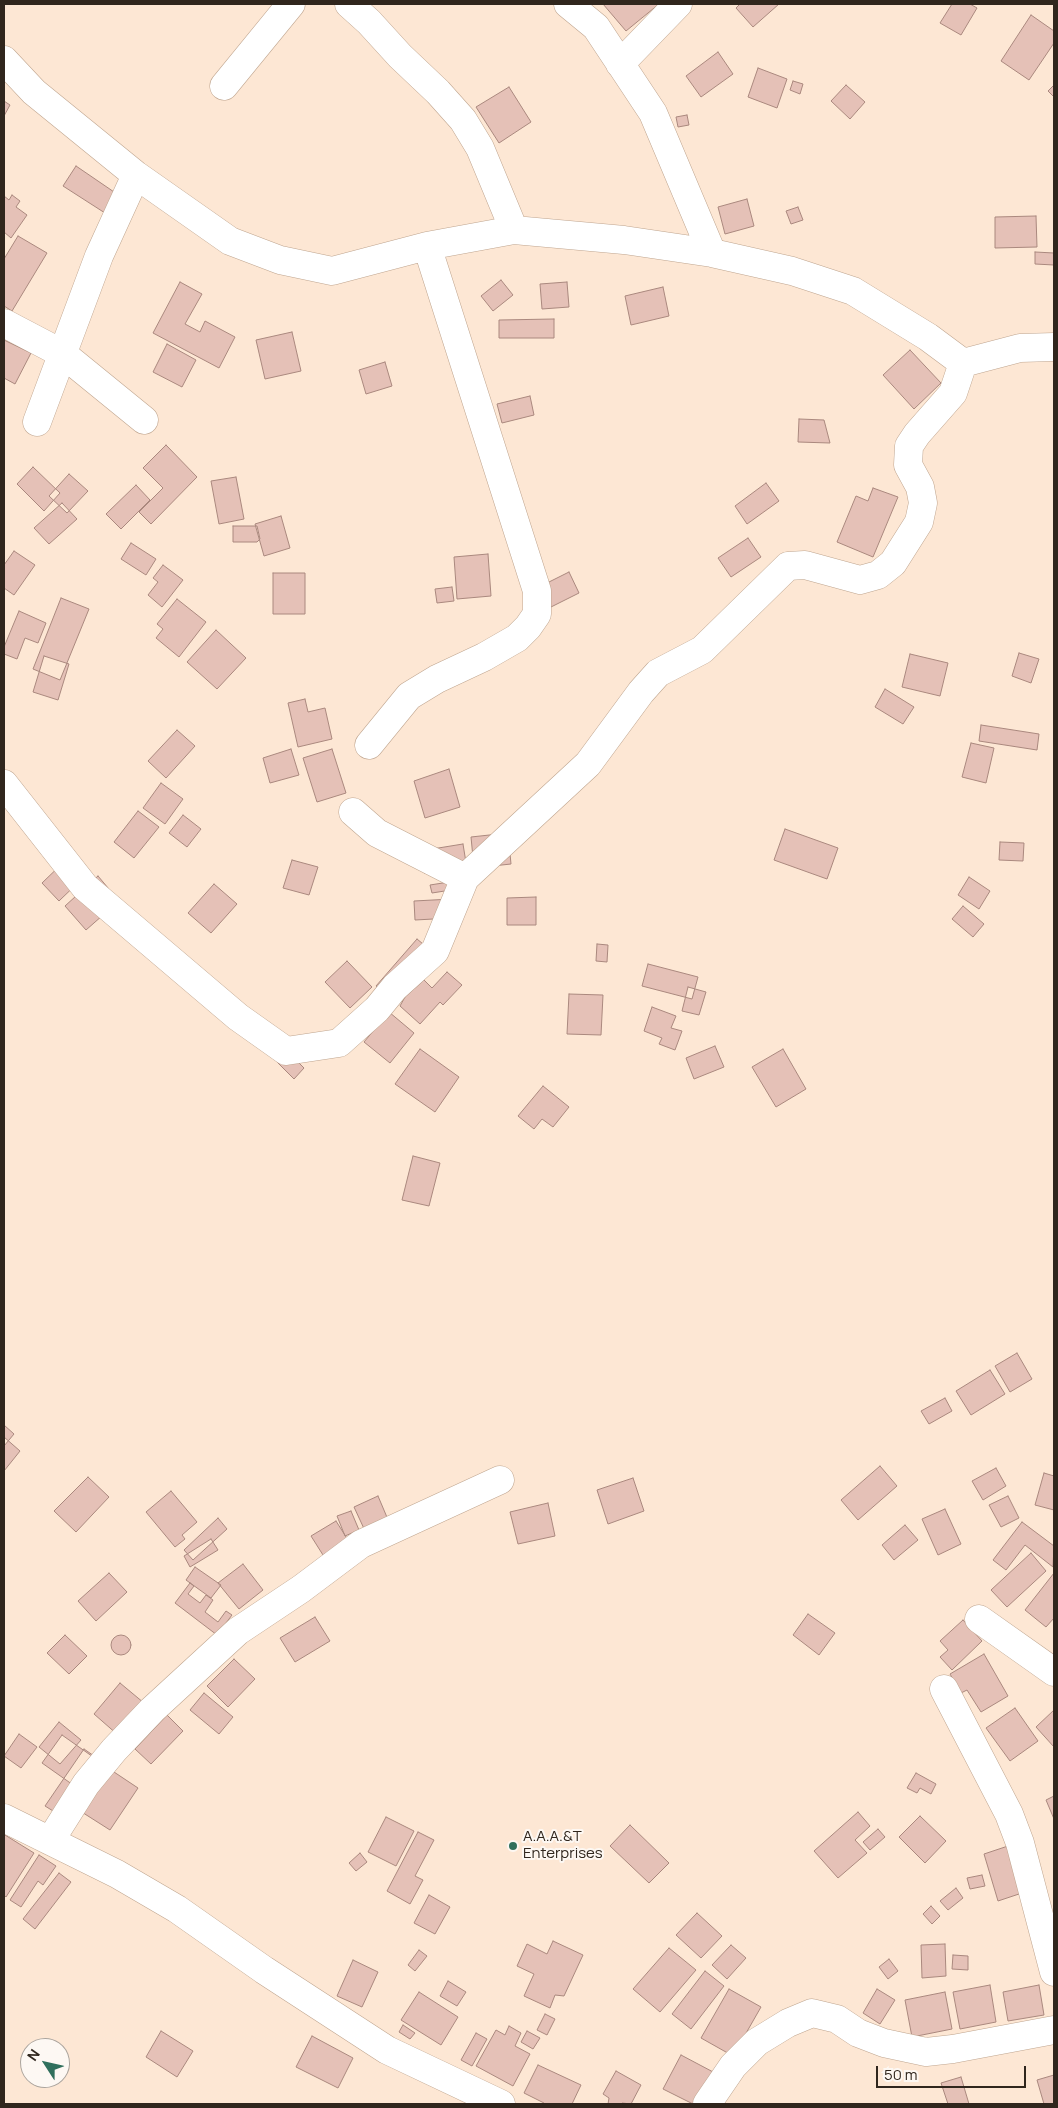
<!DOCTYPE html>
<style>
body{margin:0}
#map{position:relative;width:1058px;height:2108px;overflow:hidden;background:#fde7d4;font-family:Manrope,sans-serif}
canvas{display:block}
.frame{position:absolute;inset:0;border:5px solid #30261d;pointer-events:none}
.north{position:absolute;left:20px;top:2038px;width:50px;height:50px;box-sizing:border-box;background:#fdf8f3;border:1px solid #aba49d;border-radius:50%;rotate:305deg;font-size:14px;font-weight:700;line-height:20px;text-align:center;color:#30261d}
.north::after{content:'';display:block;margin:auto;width:18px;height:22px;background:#306f5c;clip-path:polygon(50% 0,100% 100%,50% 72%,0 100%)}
.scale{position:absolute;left:876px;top:2066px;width:150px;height:22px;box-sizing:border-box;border:2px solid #30261d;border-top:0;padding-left:6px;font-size:15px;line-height:18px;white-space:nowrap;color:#30261d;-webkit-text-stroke:4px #fdf8f3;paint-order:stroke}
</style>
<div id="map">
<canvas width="1058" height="2108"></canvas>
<div class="frame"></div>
<div class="north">N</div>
<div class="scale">50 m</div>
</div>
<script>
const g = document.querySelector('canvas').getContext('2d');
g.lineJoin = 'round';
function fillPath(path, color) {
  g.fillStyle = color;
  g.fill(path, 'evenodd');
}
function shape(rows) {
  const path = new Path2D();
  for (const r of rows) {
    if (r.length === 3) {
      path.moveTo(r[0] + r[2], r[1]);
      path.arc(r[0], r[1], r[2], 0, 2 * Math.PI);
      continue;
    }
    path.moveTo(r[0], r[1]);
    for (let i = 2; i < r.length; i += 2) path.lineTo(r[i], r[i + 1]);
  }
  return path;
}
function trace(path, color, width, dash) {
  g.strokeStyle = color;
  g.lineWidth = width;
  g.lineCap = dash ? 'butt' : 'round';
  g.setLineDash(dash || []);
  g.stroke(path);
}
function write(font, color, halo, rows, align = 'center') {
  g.font = font + ' Manrope,sans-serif';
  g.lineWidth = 4;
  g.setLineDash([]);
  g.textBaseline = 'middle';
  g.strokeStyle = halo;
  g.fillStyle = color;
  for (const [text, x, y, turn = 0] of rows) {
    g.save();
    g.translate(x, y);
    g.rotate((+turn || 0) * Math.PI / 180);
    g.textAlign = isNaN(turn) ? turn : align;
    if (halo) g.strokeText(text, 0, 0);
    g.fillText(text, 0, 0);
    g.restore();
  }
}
const building = shape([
 [603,4,659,4,626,31,603,4],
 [740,4,779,4,753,27,736,8,740,4],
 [952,4,970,4,977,8,961,35,940,23,952,4],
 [1031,15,1054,31,1054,43,1029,80,1001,61,1031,15],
 [718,52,733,74,701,97,686,76,718,52],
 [758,68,787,79,777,108,748,97,758,68],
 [793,81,803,84,800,94,790,90,793,81],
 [846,85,865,102,850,119,831,101,846,85],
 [1054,85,1054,97,1048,91,1054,85],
 [509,87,531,122,499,143,476,107,509,87],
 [4,101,10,105,4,116,4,101],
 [687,115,689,125,678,127,676,117,687,115],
 [76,166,117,194,105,213,63,186,76,166],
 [12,195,20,201,16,207,27,215,11,238,4,232,4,196,9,200,12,195],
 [747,199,754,226,725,234,718,207,747,199],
 [798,207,803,220,791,224,786,211,798,207],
 [1036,216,1037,247,995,248,995,217,1036,216],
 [18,236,47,253,12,311,4,306,4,259,18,236],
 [1035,252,1054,253,1054,265,1035,264,1035,252],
 [501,280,513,295,493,311,481,296,501,280],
 [180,282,202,294,185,324,200,332,205,321,235,337,219,368,153,333,180,282],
 [567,282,569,307,542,309,540,284,567,282],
 [663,287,669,316,631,325,625,296,663,287],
 [554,319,554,338,499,338,499,320,554,319],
 [292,332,301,371,265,379,256,340,292,332],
 [4,340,31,353,15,384,4,378,4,340],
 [167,344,196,360,182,387,153,372,167,344],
 [910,350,941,383,914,409,883,375,910,350],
 [385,362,392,386,366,394,359,370,385,362],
 [530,396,534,415,502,423,497,404,530,396],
 [799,419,824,420,830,443,798,442,799,419],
 [166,445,197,477,151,524,139,512,163,488,143,468,166,445],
 [33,467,60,493,44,511,17,484,33,467],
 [69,474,88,491,67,513,49,496,69,474],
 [236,477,244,519,219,524,211,481,236,477],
 [766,483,779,501,747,524,735,506,766,483],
 [136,485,150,500,121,529,106,514,136,485],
 [873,488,898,497,873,557,837,542,856,496,868,501,873,488],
 [62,503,77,519,49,544,34,528,62,503],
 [281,516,290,548,264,556,255,524,281,516],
 [233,526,257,526,260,539,257,542,233,542,233,526],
 [748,538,761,557,731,577,718,558,748,538],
 [131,543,156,559,146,575,121,559,131,543],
 [14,551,35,565,14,595,4,588,4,565,14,551],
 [488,554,491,596,457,599,454,557,488,554],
 [163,565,183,580,162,607,148,595,158,582,153,578,163,565],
 [569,572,579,593,551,607,541,586,569,572],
 [273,573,305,573,305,614,273,614,273,573],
 [452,587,454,601,437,603,435,589,452,587],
 [61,598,89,609,60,680,33,669,61,598],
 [177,599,206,622,179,657,156,638,163,629,157,624,177,599],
 [19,611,46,623,38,643,25,638,17,659,4,654,4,647,19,611],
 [216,630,246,658,217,689,187,662,216,630],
 [1019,653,1039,659,1031,683,1012,676,1019,653],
 [910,654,948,663,940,696,902,687,910,654],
 [44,656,69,664,58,700,33,692,44,656],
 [885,689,914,707,903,724,875,707,885,689],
 [305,699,308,712,325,708,332,739,298,747,288,703,305,699],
 [981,725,1039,734,1037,750,979,741,981,725],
 [177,730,195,746,166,778,148,761,177,730],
 [971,743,994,748,986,783,962,777,971,743],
 [291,749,299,775,270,783,263,758,291,749],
 [332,749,346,793,317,802,303,758,332,749],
 [449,769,460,807,425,818,414,781,449,769],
 [161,783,183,799,165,824,143,808,161,783],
 [138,811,159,827,134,858,114,842,138,811],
 [183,815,201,829,187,847,169,833,183,815],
 [785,829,838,848,827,879,774,860,785,829],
 [508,833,511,864,474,868,471,837,508,833],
 [1000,842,1024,843,1023,861,999,860,1000,842],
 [463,844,470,887,432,893,430,885,449,882,447,869,424,873,420,851,463,844],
 [68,858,86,875,59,901,42,883,68,858],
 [292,860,318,867,309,895,283,888,292,860],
 [98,876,119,901,86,930,65,906,98,876],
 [969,877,990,891,979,909,958,895,969,877],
 [214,884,237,904,211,933,188,913,214,884],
 [536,897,536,925,507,925,507,898,536,897],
 [452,899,452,918,415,920,414,901,452,899],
 [963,906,984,924,973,937,952,919,963,906],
 [417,939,434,953,395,989,405,997,398,1005,376,986,417,939],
 [597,944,608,945,607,962,596,961,597,944],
 [347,961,372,987,350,1008,325,982,347,961],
 [648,964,698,977,692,999,642,986,648,964],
 [447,972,462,985,443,1005,440,1002,420,1024,400,1006,405,997,424,980,432,988,447,972],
 [688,987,706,992,699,1015,682,1011,688,987],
 [569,994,603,995,601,1035,567,1034,569,994],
 [652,1007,676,1016,671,1028,682,1031,675,1050,659,1044,662,1038,644,1031,652,1007],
 [389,1012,414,1033,390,1063,364,1042,389,1012],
 [715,1046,724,1067,694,1079,686,1058,715,1046],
 [285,1049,304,1068,294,1079,274,1059,285,1049],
 [420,1049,459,1077,435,1112,395,1084,420,1049],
 [783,1049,806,1089,776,1107,752,1067,783,1049],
 [543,1086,569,1107,553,1127,542,1119,534,1129,518,1116,543,1086],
 [413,1156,440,1163,429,1206,402,1200,413,1156],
 [1017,1353,1032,1379,1010,1392,995,1366,1017,1353],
 [990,1370,1005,1394,971,1415,956,1391,990,1370],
 [945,1398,952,1411,929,1424,921,1411,945,1398],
 [4,1425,14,1434,4,1446,4,1425],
 [4,1437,20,1451,4,1471,4,1437],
 [880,1466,897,1486,858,1520,841,1500,880,1466],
 [996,1468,1006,1486,983,1500,972,1481,996,1468],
 [1044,1473,1054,1476,1054,1510,1035,1505,1044,1473],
 [88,1477,109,1497,76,1532,54,1511,88,1477],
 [633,1478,644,1511,608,1524,597,1490,633,1478],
 [171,1491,197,1522,182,1535,185,1539,175,1547,146,1512,171,1491],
 [378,1496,389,1522,366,1533,354,1507,378,1496],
 [1008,1496,1019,1518,1001,1527,989,1505,1008,1496],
 [548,1503,555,1536,518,1544,510,1512,548,1503],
 [945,1509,961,1544,938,1555,922,1519,945,1509],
 [351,1511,359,1530,345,1536,337,1516,351,1511],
 [218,1518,227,1529,193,1560,184,1550,218,1518],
 [336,1521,348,1540,323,1555,311,1536,336,1521],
 [1022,1522,1054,1546,1053,1567,1025,1545,1006,1570,993,1560,1022,1522],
 [905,1525,918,1540,894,1560,882,1545,905,1525],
 [211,1539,218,1550,190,1567,184,1556,211,1539],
 [1031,1553,1046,1571,1007,1607,991,1590,1031,1553],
 [243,1564,263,1590,239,1609,218,1583,243,1564],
 [195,1567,221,1585,211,1598,186,1580,195,1567],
 [109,1573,127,1592,96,1621,78,1601,109,1573],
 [1054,1573,1054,1618,1046,1627,1025,1610,1054,1573],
 [190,1583,194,1586,188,1594,200,1603,206,1595,213,1600,205,1612,218,1622,226,1611,232,1615,217,1635,175,1603,190,1583],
 [808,1614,835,1633,819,1655,793,1635,808,1614],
 [315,1617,330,1641,295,1662,280,1638,315,1617],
 [963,1620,982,1641,952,1670,940,1657,948,1650,940,1641,963,1620],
 [65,1635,87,1656,69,1674,47,1653,65,1635],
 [121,1645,10],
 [984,1654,1008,1696,981,1712,967,1690,961,1693,950,1674,984,1654],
 [234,1659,255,1679,228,1707,207,1686,234,1659],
 [120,1683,144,1703,118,1735,94,1714,120,1683],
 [204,1693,233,1717,219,1734,190,1710,204,1693],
 [1015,1708,1038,1741,1010,1761,986,1728,1015,1708],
 [1054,1710,1054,1747,1036,1727,1054,1710],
 [167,1715,183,1731,151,1764,135,1749,167,1715],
 [59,1722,81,1740,60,1764,39,1747,59,1722],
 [19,1734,37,1747,21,1768,4,1756,19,1734],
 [62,1735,96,1759,76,1787,42,1763,62,1735],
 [84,1749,97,1758,58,1814,45,1806,84,1749],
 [105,1766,138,1788,110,1830,77,1809,105,1766],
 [916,1773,936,1784,931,1794,920,1788,917,1793,907,1788,916,1773],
 [1054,1796,1054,1819,1046,1800,1054,1796],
 [858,1812,870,1826,855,1840,867,1853,838,1878,814,1851,858,1812],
 [920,1816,946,1841,925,1863,899,1837,920,1816],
 [386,1817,414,1831,396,1866,368,1852,386,1817],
 [630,1825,669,1863,649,1883,610,1846,630,1825],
 [878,1829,885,1837,870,1850,863,1842,878,1829],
 [418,1832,434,1840,415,1876,423,1880,410,1904,387,1891,418,1832],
 [5,1835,34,1853,6,1897,4,1895,4,1838,5,1835],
 [1011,1845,1025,1892,998,1901,984,1854,1011,1845],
 [360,1853,367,1862,356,1871,349,1863,360,1853],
 [39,1855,56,1866,43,1885,38,1881,21,1907,10,1900,39,1855],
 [59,1873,71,1882,35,1929,23,1919,59,1873],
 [982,1875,985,1886,970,1889,967,1878,982,1875],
 [956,1888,963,1898,948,1910,940,1901,956,1888],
 [429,1895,450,1907,435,1934,414,1923,429,1895],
 [931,1906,940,1916,932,1924,923,1914,931,1906],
 [697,1913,722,1936,701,1958,676,1935,697,1913],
 [553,1941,583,1955,564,1996,555,1995,550,2008,524,1996,534,1974,517,1966,527,1944,547,1954,553,1941],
 [945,1944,946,1976,922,1978,921,1945,945,1944],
 [731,1945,746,1958,727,1979,712,1965,731,1945],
 [669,1948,696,1970,660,2012,633,1989,669,1948],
 [419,1950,427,1956,415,1971,408,1965,419,1950],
 [953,1955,968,1956,968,1970,952,1969,953,1955],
 [889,1959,898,1971,888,1979,879,1967,889,1959],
 [353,1960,378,1972,362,2007,337,1996,353,1960],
 [705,1971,724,1986,691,2029,672,2014,705,1971],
 [448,1981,466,1992,457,2006,440,1996,448,1981],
 [990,1985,996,2022,960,2029,953,1992,990,1985],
 [1039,1985,1044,2015,1008,2021,1003,1992,1039,1985],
 [729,1989,761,2007,733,2056,701,2038,729,1989],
 [877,1989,895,2000,880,2024,863,2013,877,1989],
 [419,1992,458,2017,441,2045,401,2020,419,1992],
 [945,1992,952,2029,912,2037,905,2000,945,1992],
 [545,2014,555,2019,547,2035,537,2030,545,2014],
 [403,2025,415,2033,410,2039,399,2032,403,2025],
 [509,2026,521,2033,515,2046,530,2054,513,2086,476,2066,496,2030,505,2035,509,2026],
 [161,2031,193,2051,177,2077,146,2057,161,2031],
 [527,2031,540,2038,533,2049,521,2042,527,2031],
 [476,2033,487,2039,472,2066,461,2060,476,2033],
 [312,2036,353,2058,338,2088,296,2067,312,2036],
 [681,2055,715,2073,699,2104,693,2104,663,2089,681,2055],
 [538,2065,581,2085,572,2104,544,2104,544,2103,524,2093,538,2065],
 [616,2071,641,2085,631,2104,622,2103,621,2104,608,2104,609,2098,603,2094,616,2071],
 [1054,2075,1054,2104,1044,2104,1037,2080,1054,2075],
 [961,2077,969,2104,948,2104,941,2083,961,2077]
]);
const minor = shape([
 [349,4,369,22,400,56,438,92,463,120,480,148,514,230],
 [568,4,596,27,653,113,712,253],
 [4,60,34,92,136,175,230,241,280,260,332,271,427,246,514,230,624,240,712,253,792,271,853,291,928,337,963,363,1020,348,1054,347],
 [620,64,678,4],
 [224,86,291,4],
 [4,323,63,354,144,420],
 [37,422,99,256,136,175],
 [369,745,409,696,437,679,484,657,517,638,528,627,537,614,537,591,427,246],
 [4,784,85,887,238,1017,286,1051,339,1043,377,1009,395,987,435,951,465,878,588,764,641,692,658,673,702,650,788,566,805,565,860,580,878,575,893,563,919,522,923,503,920,487,908,465,909,446,917,434,953,393,963,363],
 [353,812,377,833,465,878],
 [979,1619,1054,1672],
 [944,1689,1009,1814,1020,1843,1054,1972],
 [4,1818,117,1874,177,1909,264,1970,387,2050,501,2104],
 [50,1841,86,1784,114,1750,152,1710,238,1631,301,1589,361,1544,500,1480],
 [707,2104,733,2066,757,2042,788,2023,812,2013,837,2019,858,2033,884,2043,926,2052,953,2049,1054,2030]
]);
const markers = [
 [513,1846,5,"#306f5c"]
];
const poiNames = [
 ["A.A.A.&T",523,1837],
 ["Enterprises",523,1854]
];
fillPath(building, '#e5c1b7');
trace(building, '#aa887e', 1);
trace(minor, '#bfa58f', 29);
trace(minor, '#fff', 28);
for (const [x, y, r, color] of markers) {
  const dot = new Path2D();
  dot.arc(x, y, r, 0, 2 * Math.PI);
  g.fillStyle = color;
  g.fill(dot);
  trace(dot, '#fdf8f3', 2);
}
write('15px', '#30261d', '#fdf8f3', poiNames, 'left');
</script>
